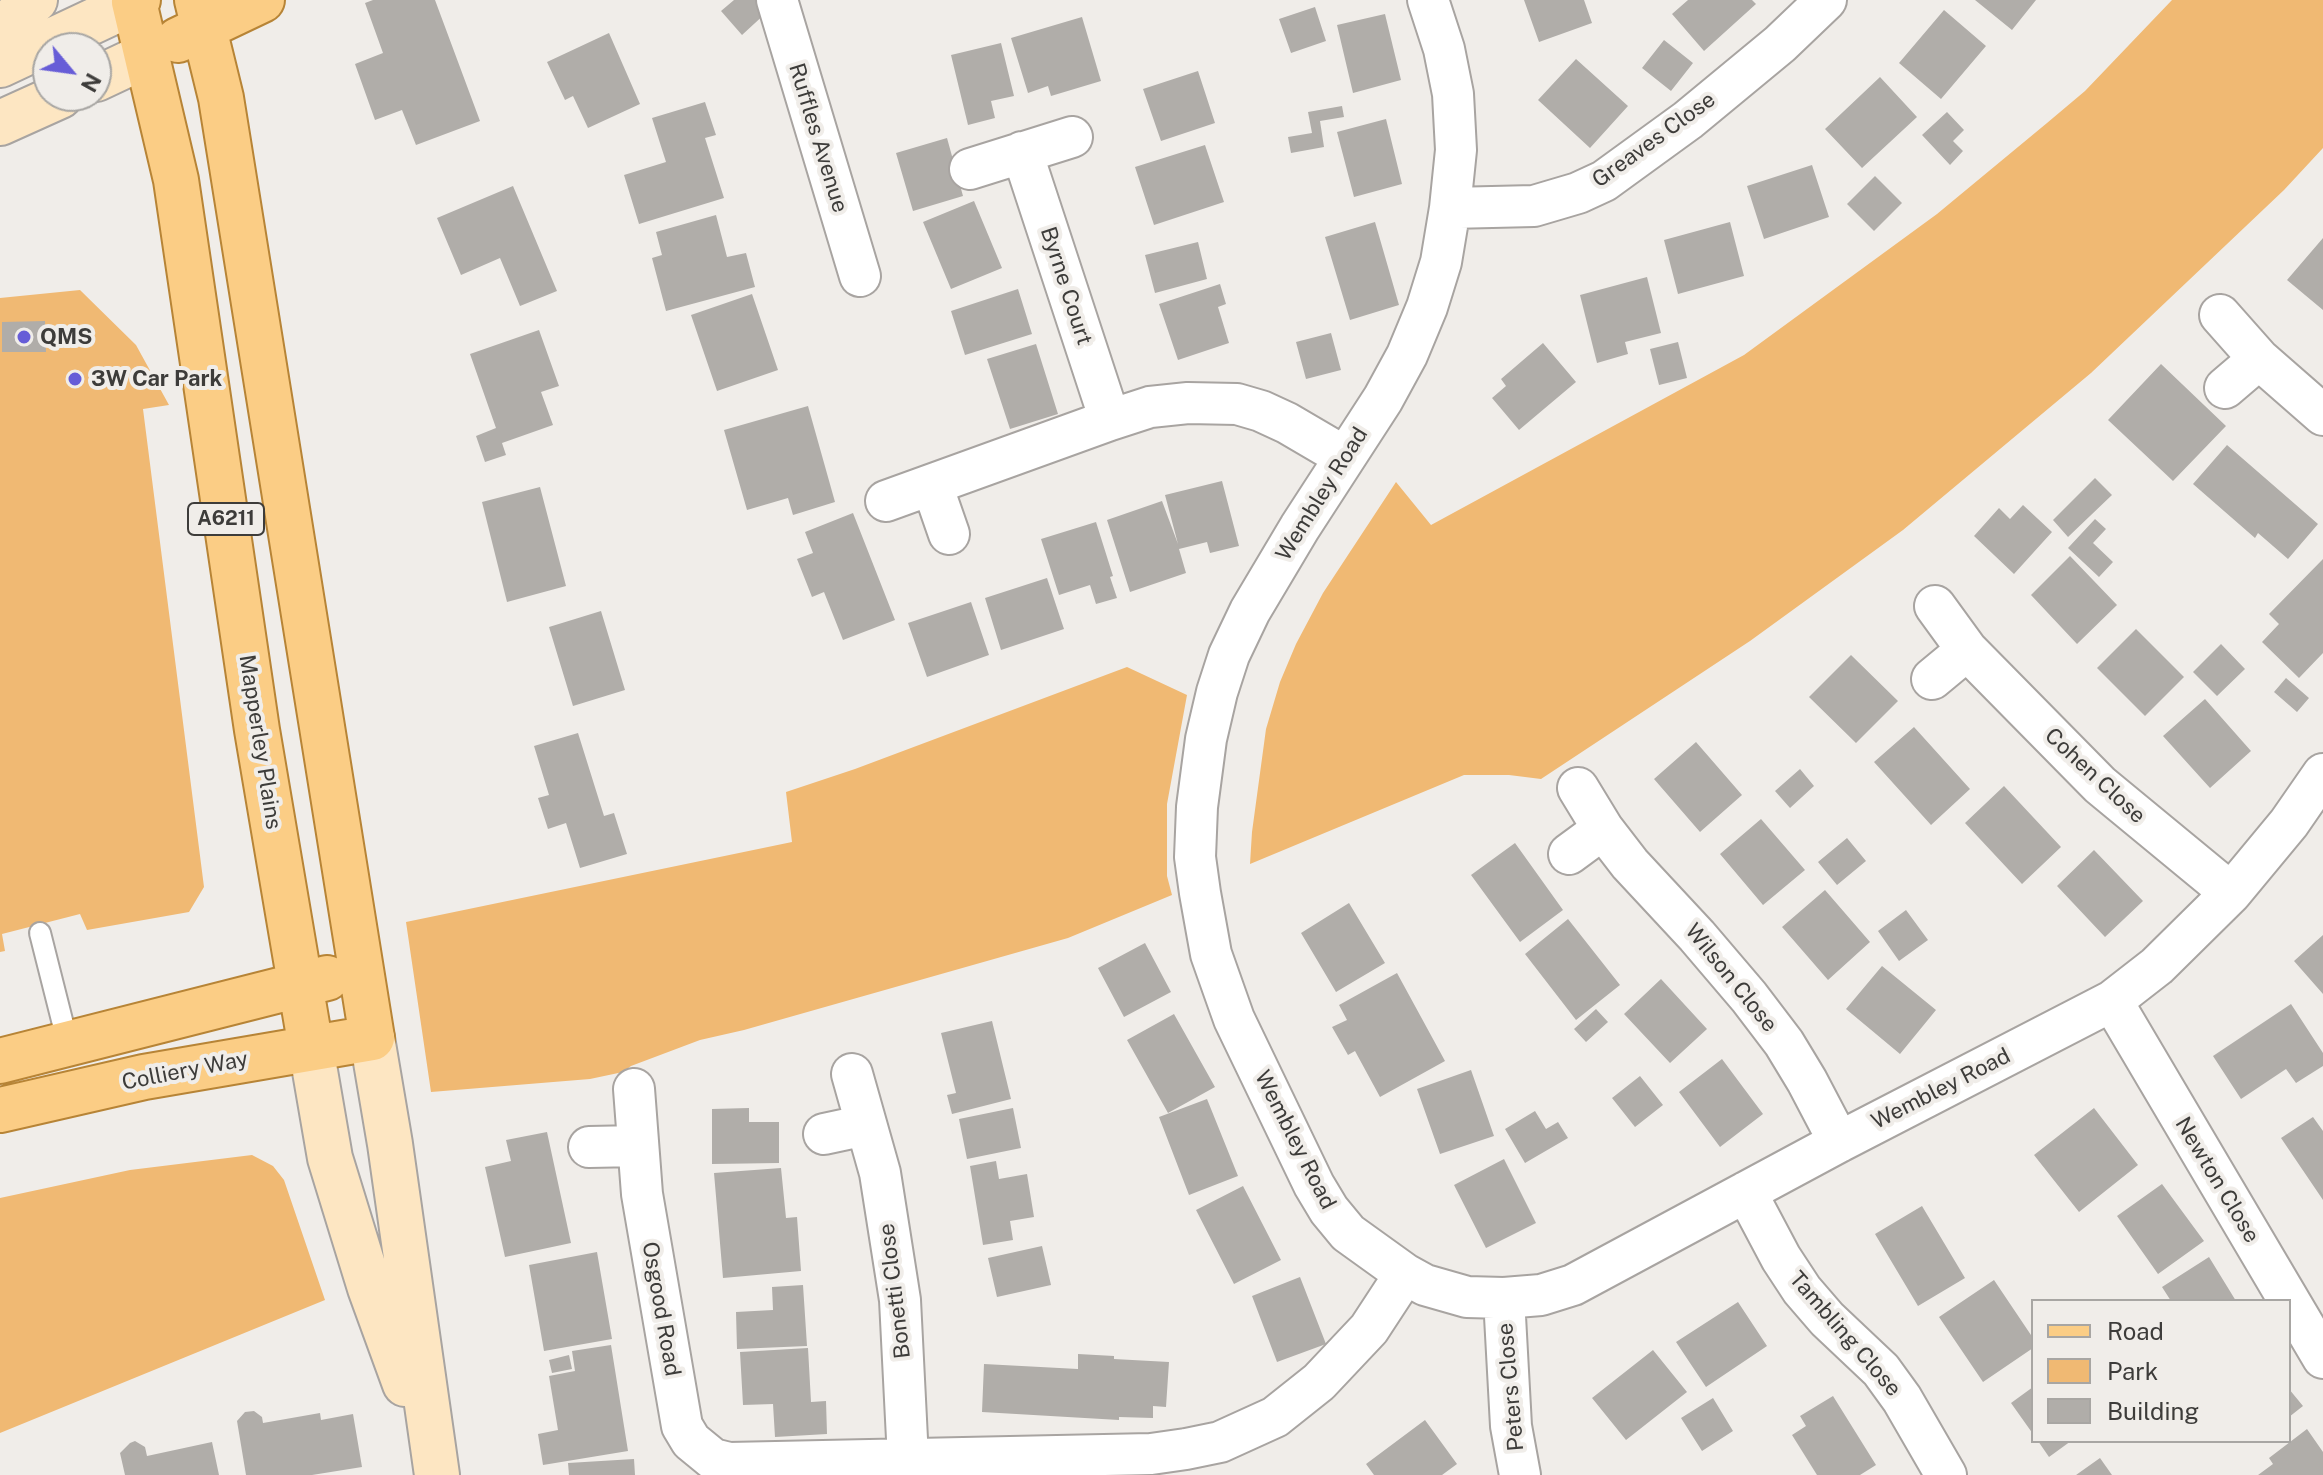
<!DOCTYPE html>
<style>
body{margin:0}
#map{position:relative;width:2323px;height:1475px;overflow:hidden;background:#f0ede9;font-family:"Public Sans",sans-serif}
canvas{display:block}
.legend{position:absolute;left:2031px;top:1299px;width:260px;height:144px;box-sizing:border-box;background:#f0ede9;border:2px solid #a8a6a3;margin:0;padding:10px 14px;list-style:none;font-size:24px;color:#3d3c3a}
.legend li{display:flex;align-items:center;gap:16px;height:40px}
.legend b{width:40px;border:2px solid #a8a6a3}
.north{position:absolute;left:32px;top:32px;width:80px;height:80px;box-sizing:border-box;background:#f0ede9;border:2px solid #a8a6a3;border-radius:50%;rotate:119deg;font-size:22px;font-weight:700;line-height:32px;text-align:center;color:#3d3c3a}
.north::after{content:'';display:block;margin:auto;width:28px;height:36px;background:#675dd7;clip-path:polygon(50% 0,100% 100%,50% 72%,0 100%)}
</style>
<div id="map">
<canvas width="2323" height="1475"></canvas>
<ul class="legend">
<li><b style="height:10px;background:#fbcd85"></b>Road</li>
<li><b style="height:22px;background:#f0b973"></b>Park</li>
<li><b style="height:22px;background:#b0ada9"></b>Building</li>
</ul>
<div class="north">N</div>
</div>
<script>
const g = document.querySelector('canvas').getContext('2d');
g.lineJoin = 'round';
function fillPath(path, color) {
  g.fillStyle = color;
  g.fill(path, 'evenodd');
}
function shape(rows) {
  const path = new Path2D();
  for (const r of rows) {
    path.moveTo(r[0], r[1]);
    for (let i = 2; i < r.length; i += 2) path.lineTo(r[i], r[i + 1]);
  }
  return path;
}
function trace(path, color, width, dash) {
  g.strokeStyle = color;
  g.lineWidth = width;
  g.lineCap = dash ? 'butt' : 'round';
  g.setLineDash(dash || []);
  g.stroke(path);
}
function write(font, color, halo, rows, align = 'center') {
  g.font = font + ' "Public Sans",sans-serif';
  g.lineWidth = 8;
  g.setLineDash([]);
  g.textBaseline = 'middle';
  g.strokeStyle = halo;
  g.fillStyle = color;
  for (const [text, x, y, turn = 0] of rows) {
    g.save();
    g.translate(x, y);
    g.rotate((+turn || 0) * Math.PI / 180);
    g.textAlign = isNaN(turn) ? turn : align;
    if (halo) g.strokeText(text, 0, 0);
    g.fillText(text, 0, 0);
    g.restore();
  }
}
const green = shape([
 [2172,0,2323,0,2323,148,2284,190,2091,373,1903,530,1750,641,1541,779,1509,775,1464,775,1250,864,1252,832,1266,729,1280,682,1296,644,1323,593,1396,482,1431,525,1744,355,1937,214,2047,123,2085,91],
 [80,290,136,345,169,405,143,409,204,887,189,912,87,930,80,914,2,934,5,951,0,952,0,298],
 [1127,667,1187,695,1167,804,1167,876,1172,895,1068,938,744,1030,700,1040,631,1066,623,1072,590,1079,431,1092,406,922,792,842,786,792,855,769],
 [252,1155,273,1166,284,1180,325,1300,0,1433,0,1198,130,1170]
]);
const building = shape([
 [373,0,435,0,480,121,416,145,402,110,375,120,355,64,383,53,365,3],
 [734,0,757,0,767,12,742,35,721,11],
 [1524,0,1584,0,1592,23,1539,42],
 [1688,0,1752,0,1756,4,1704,51,1672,14],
 [1975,0,2036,0,2012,30],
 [1315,7,1326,41,1291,53,1279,19],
 [1944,10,1986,46,1941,99,1899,63],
 [1385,14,1401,80,1353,93,1337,25],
 [1082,17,1101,81,1051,96,1048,86,1028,93,1011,38],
 [609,33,640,104,588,128,573,96,565,100,547,62],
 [1664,40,1693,63,1671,91,1642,68],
 [1001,43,1014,96,991,101,995,118,968,125,951,55],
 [1576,59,1628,106,1590,148,1538,100],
 [1198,71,1215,123,1161,141,1143,89],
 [1880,77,1917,117,1862,168,1825,129],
 [705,102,716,135,705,138,724,198,639,224,624,175,666,162,652,118],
 [1342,106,1344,117,1320,121,1324,147,1291,153,1288,137,1312,133,1308,112],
 [1947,112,1964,130,1953,141,1963,151,1950,165,1922,135],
 [1386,119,1402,184,1354,197,1337,132],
 [947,138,963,196,913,211,896,153],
 [1205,145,1224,202,1154,225,1135,167],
 [1812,165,1829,217,1764,239,1747,186],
 [1875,176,1902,203,1874,231,1847,204],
 [513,186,557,291,520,306,500,258,461,275,437,218],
 [974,201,1002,268,951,289,923,222],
 [716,215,727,257,746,253,755,287,666,311,652,258,662,255,656,232],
 [1375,222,1399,305,1350,320,1325,237],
 [1730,222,1744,276,1678,294,1664,240],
 [2323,238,2323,310,2287,280],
 [1198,242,1207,279,1155,293,1145,255],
 [1647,277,1661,333,1625,342,1628,354,1597,363,1580,295],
 [1220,284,1226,304,1218,307,1229,343,1178,360,1159,304],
 [1018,289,1032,334,965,355,951,311],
 [752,294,778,370,717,391,691,315],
 [45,321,46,352,2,352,2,322],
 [539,330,559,386,541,392,553,425,502,443,506,455,485,462,476,436,496,428,470,354],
 [1331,333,1341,370,1306,379,1296,342],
 [1678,342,1687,378,1659,385,1650,349],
 [1543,343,1576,382,1519,430,1492,398,1506,386,1501,379],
 [1036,344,1058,414,1010,429,987,359],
 [2161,364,2226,426,2173,481,2108,420],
 [808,406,835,502,793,515,788,498,747,510,724,430],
 [2227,445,2318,524,2288,559,2258,533,2255,538,2193,484],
 [2095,478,2112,495,2068,537,2053,520],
 [1222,481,1239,546,1210,553,1207,542,1179,549,1186,573,1130,592,1107,520,1162,501,1178,544,1165,495],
 [540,487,566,586,507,602,482,502],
 [2023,505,2052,532,2014,574,1974,536,1999,508,2010,519],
 [853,513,895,620,843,640,824,592,812,597,797,559,813,553,805,532],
 [2095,519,2106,529,2093,543,2113,562,2099,577,2068,548],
 [1096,522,1113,576,1110,577,1117,598,1096,604,1090,585,1059,595,1041,539],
 [2070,556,2117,605,2077,644,2031,595],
 [2323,559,2323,653,2299,678,2262,642,2279,624,2269,614],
 [1047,578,1064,629,1001,650,985,598],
 [971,602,989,655,927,677,908,623],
 [601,611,625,690,573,706,549,627],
 [2136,629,2184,677,2145,716,2097,668],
 [2221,644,2245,669,2217,696,2193,672],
 [1851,655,1898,701,1856,743,1809,697],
 [2286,678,2309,698,2297,712,2274,692],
 [2205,699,2251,751,2210,788,2163,736],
 [1914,727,1970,789,1931,825,1874,762],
 [578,733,604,816,614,813,627,854,580,868,566,823,548,829,538,798,549,795,534,746],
 [1696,742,1742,795,1700,832,1654,779],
 [1800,769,1814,786,1790,808,1775,791],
 [2004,786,2061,847,2022,884,1965,823],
 [1761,819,1805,870,1763,905,1720,854],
 [1847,838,1866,861,1837,885,1818,862],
 [1515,843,1563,910,1520,942,1471,875],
 [2094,850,2143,901,2105,937,2057,886],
 [1825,890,1870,942,1828,980,1782,927],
 [1349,903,1385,963,1336,992,1301,933],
 [1906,910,1928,940,1899,961,1878,931],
 [1568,919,1620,985,1576,1020,1525,954],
 [2323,935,2323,994,2294,961],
 [1145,943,1171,992,1124,1017,1098,968],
 [1882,966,1936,1010,1900,1054,1846,1009],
 [1397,973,1445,1061,1380,1097,1355,1051,1348,1055,1332,1027,1347,1020,1339,1005],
 [1661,979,1707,1029,1670,1063,1624,1014],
 [2291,1004,2323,1053,2323,1066,2296,1083,2286,1069,2241,1099,2213,1056],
 [1596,1009,1608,1022,1586,1042,1574,1029],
 [1174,1014,1215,1087,1168,1113,1127,1040],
 [992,1021,1011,1099,952,1114,947,1095,956,1093,941,1033],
 [1722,1059,1763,1114,1720,1147,1679,1092],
 [1471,1070,1494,1136,1440,1154,1417,1089],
 [1640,1076,1663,1105,1635,1127,1612,1098],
 [1207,1099,1238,1176,1189,1195,1159,1117],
 [749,1108,749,1122,779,1122,779,1163,712,1164,712,1109],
 [1013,1108,1021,1148,967,1159,959,1119],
 [2094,1108,2138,1165,2079,1212,2034,1155],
 [1535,1111,1546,1129,1558,1122,1568,1138,1525,1163,1505,1129],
 [2313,1117,2323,1131,2323,1200,2281,1138],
 [547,1132,571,1243,505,1257,485,1167,511,1161,506,1140],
 [1504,1159,1536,1223,1486,1248,1454,1185],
 [996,1161,999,1179,1027,1174,1034,1217,1010,1221,1013,1240,983,1245,970,1166],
 [781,1168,786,1218,797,1217,801,1271,723,1278,714,1173],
 [2162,1184,2204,1241,2158,1274,2117,1216],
 [1243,1186,1281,1260,1234,1284,1196,1210],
 [1922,1206,1965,1278,1918,1306,1875,1234],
 [1042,1246,1051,1285,997,1297,988,1258],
 [597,1252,612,1339,544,1351,529,1265],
 [2209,1257,2236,1301,2171,1301,2162,1287],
 [1300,1277,1326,1344,1277,1362,1252,1296],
 [1994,1280,2033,1338,2033,1348,1983,1382,1939,1317],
 [803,1285,807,1346,737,1349,736,1312,773,1310,772,1287],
 [1738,1302,1767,1346,1706,1387,1676,1342],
 [611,1345,628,1451,543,1465,538,1434,558,1430,549,1376,575,1371,572,1351],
 [808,1348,811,1402,826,1401,827,1434,775,1437,773,1404,743,1405,740,1352],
 [1653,1350,1687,1392,1626,1440,1592,1398],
 [1078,1354,1114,1356,1114,1359,1169,1362,1166,1407,1153,1406,1153,1418,1119,1417,1119,1420,982,1412,984,1364,1078,1369],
 [569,1355,572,1369,552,1373,549,1360],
 [2033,1387,2033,1434,2011,1403],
 [2289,1389,2303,1406,2289,1417],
 [1833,1396,1876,1465,1860,1475,1817,1475,1792,1435,1806,1426,1800,1416],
 [1713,1398,1733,1431,1702,1451,1681,1418],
 [254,1411,262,1417,263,1423,320,1413,321,1420,353,1414,362,1467,312,1475,246,1475,237,1421,245,1412],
 [1425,1420,1457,1464,1442,1475,1374,1475,1366,1464],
 [2307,1429,2323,1452,2323,1475,2258,1475,2273,1464,2269,1458],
 [135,1441,145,1447,147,1456,212,1442,219,1475,125,1475,120,1453,130,1443],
 [2038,1441,2071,1441,2049,1457],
 [2100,1458,2112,1475,2076,1475],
 [634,1459,635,1475,569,1475,568,1463]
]);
const lane = shape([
 [40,933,68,1044]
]);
const street = shape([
 [777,0,860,276],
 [1428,0,1444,49,1453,94,1456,150,1450,208,1441,262,1427,307,1407,355,1383,399,1300,527,1250,611,1229,655,1217,692,1206,739,1197,807,1195,857,1200,893,1211,954,1234,1019,1314,1185,1329,1210,1348,1233,1405,1274,1425,1285,1467,1297,1504,1298,1541,1295,1573,1285,1839,1142,2112,1001,2157,966,2231,893,2289,823,2323,774],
 [1022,152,1110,420],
 [970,169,1072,137],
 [1450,208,1534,206,1578,193,1604,181,1688,120,1780,44,1826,0],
 [2220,315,2259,359,2323,415],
 [2225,388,2259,359],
 [932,485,949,534],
 [886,501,1110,420,1150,407,1188,403,1237,404,1261,411,1287,423,1345,457],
 [1935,606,1967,650,2100,785,2231,893],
 [1932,679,1967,650],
 [1578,788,1603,829,1630,864,1697,936,1749,997,1784,1043,1807,1081,1839,1142],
 [1569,854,1603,829],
 [2112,1001,2323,1358],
 [852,1074,880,1173,900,1300,908,1459],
 [634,1089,642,1194,682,1426,691,1441,713,1459,729,1463,1151,1454,1186,1449,1220,1442,1275,1417,1319,1382,1369,1329,1405,1274],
 [824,1134,866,1125],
 [589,1147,638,1146],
 [1746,1192,1781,1258,1802,1290,1827,1319,1881,1370,1902,1399,1946,1475],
 [1504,1298,1511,1426,1520,1475]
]);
const secondary = shape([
 [0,30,35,0],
 [0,65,134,2,133,0],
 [96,79,147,55],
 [0,123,60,96],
 [372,1038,390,1144,437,1475],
 [311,1048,330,1158,370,1288,405,1384]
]);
const primary = shape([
 [138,0,134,2,176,180,257,730,311,1048],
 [178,40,262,0],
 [0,1061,327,978],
 [0,1110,144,1077,372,1038,221,98,197,0]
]);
const markers = [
 [24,337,8,"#675dd7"],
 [75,379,8,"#675dd7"]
];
const shields = [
 [226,519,76]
];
const shieldNames = [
 ["A6211",226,519]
];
const streetNames = [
 ["Ruffles Avenue",818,138,73],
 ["Greaves Close",1654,140,-36],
 ["Byrne Court",1066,286,72],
 ["Wembley Road",1322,494,-58],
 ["Mapperley Plains",260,742,81],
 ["Cohen Close",2095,776,43],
 ["Wilson Close",1731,978,51],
 ["Colliery Way",185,1071,-11],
 ["Wembley Road",1941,1089,-27],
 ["Wembley Road",1295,1140,63],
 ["Newton Close",2217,1180,59],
 ["Bonetti Close",895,1291,-97],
 ["Osgood Road",661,1309,80],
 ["Tambling Close",1845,1334,49],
 ["Peters Close",1511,1387,-95]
];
const poiNames = [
 ["QMS",40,337],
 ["3W Car Park",91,379]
];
fillPath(green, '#f0b973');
fillPath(building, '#b0ada9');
trace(lane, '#a8a4a1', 24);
trace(street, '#a8a4a1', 44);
trace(secondary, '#a8a4a1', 48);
trace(primary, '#b78436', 48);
trace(lane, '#fff', 20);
trace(street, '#fff', 40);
trace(secondary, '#fde6c2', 44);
trace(primary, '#fbcd85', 44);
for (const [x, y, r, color] of markers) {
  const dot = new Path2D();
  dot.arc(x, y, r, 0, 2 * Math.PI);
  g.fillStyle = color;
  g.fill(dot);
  trace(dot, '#f0ede9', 3);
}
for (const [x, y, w] of shields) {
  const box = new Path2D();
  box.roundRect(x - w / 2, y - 16, w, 32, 6);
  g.fillStyle = '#f0ede9';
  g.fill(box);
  trace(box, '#3d3c3a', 2);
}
write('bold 20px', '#3d3c3a', null, shieldNames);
write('22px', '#3d3c3a', '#f0ede9', streetNames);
write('bold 22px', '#3d3c3a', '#f0ede9', poiNames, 'left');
</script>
